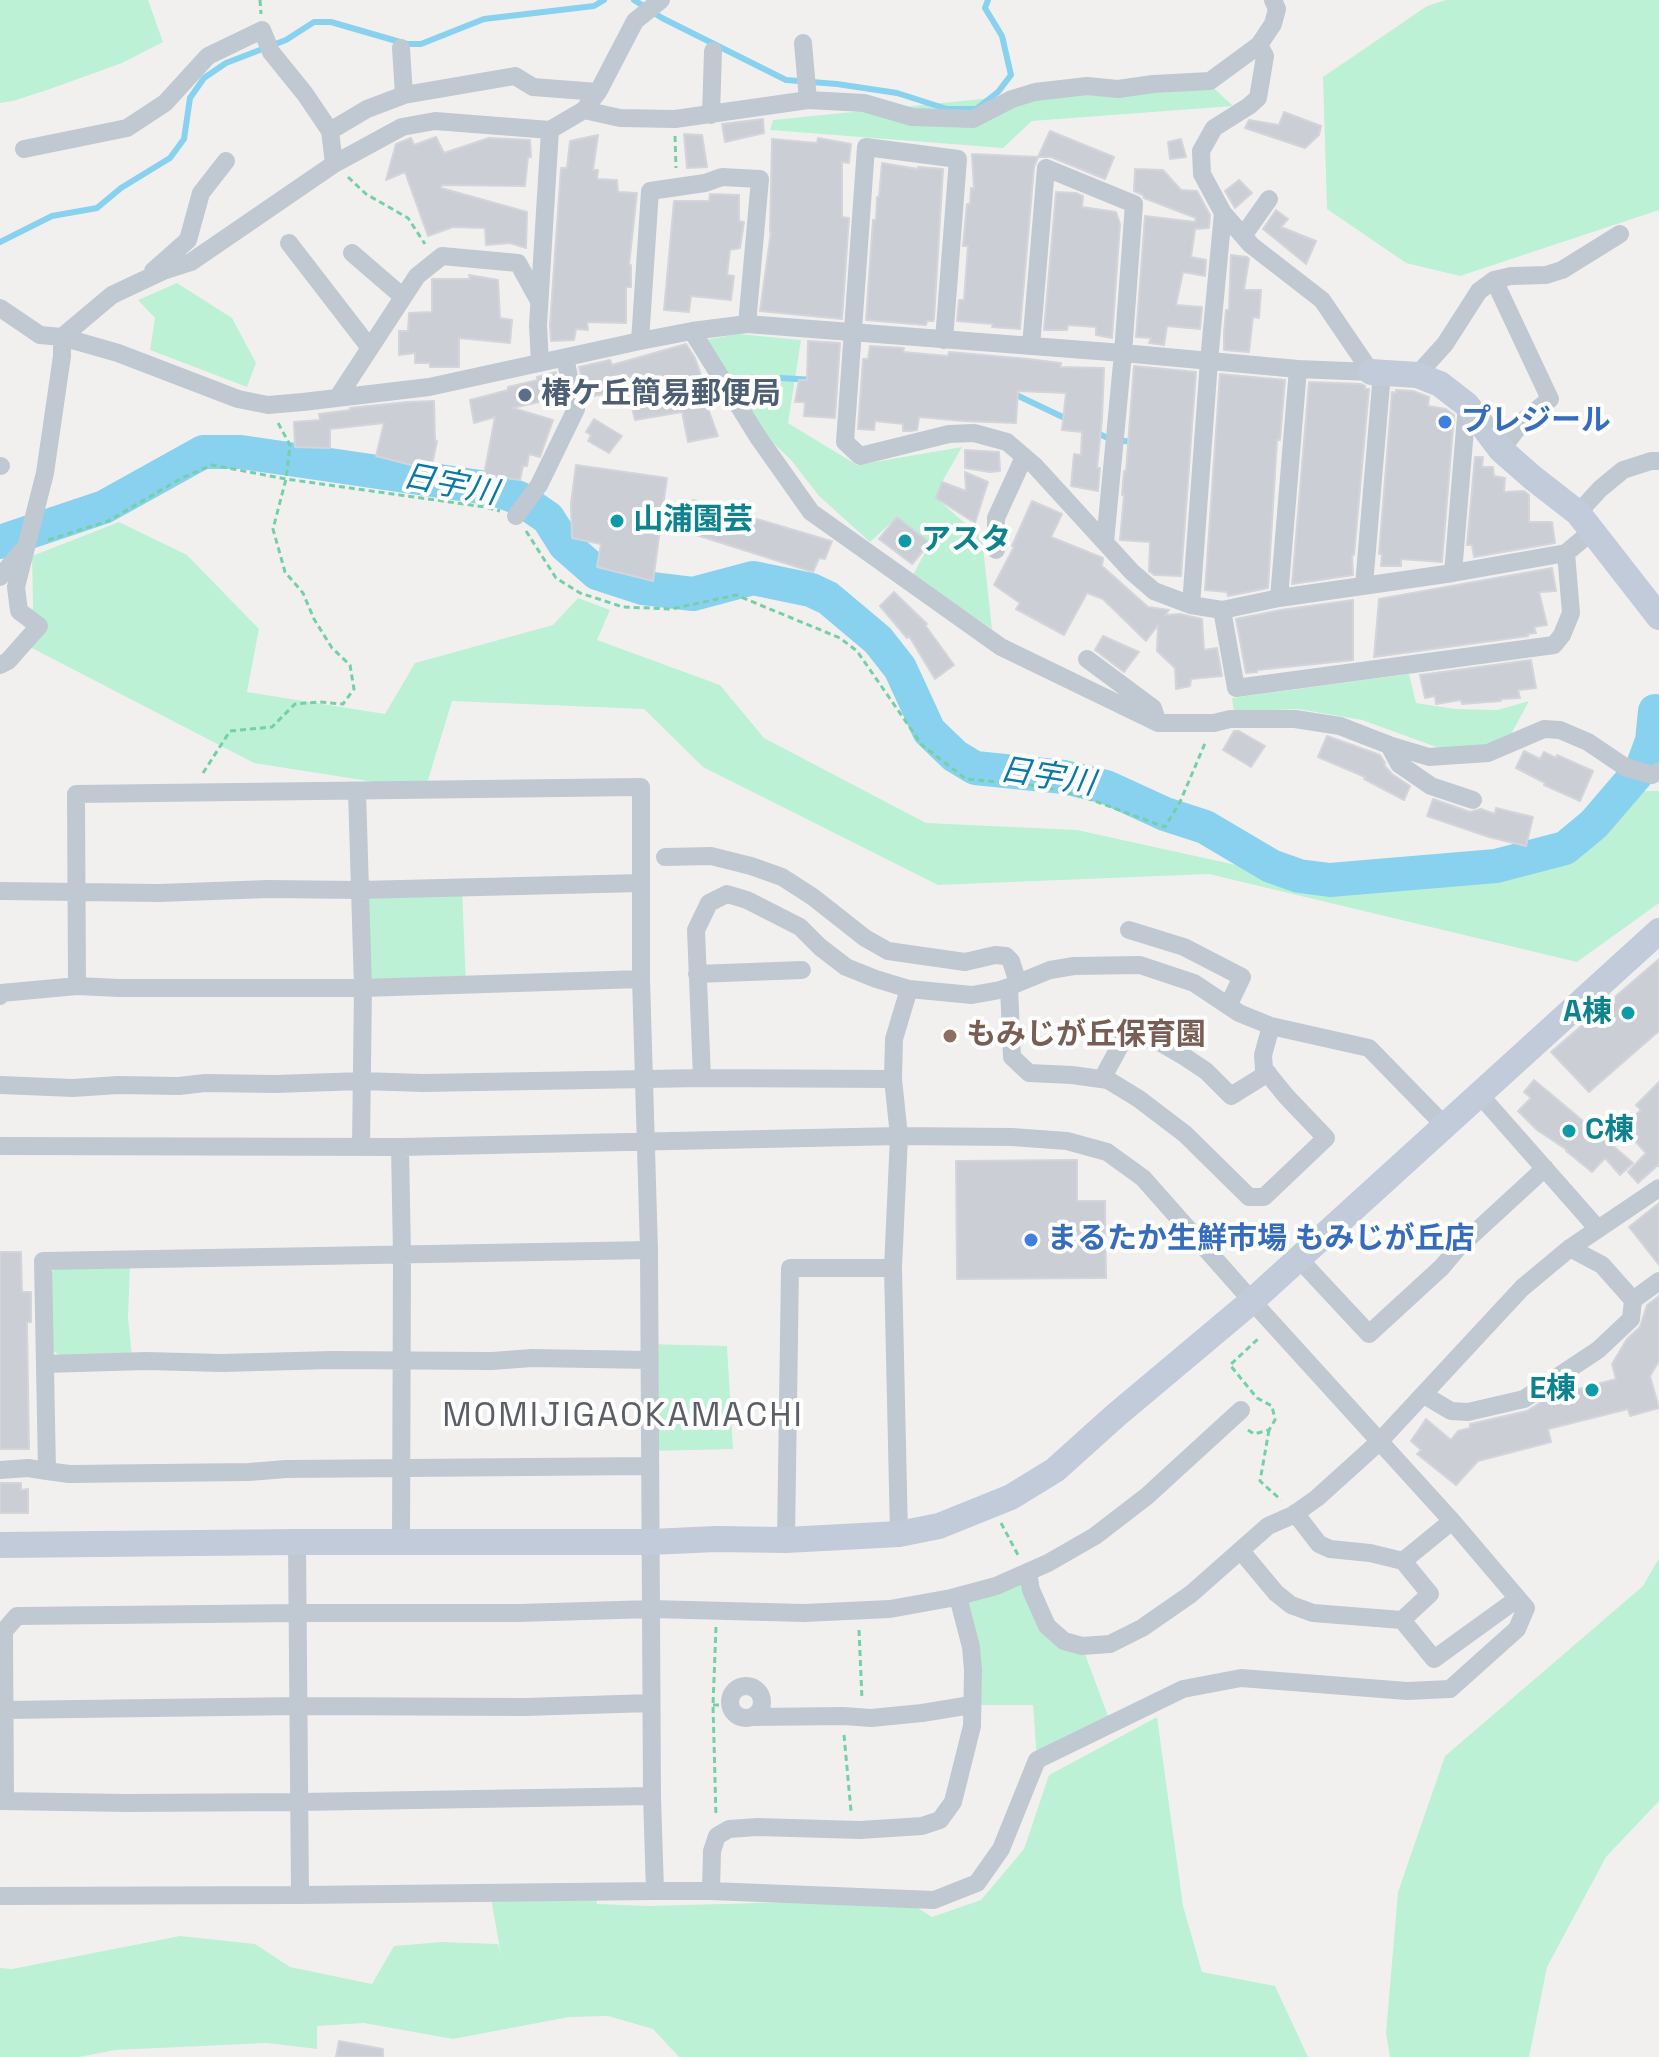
<!DOCTYPE html>
<meta charset="utf-8">
<style>
body{margin:0}
canvas{display:block;background:#f2f0ef}
</style>
<canvas width="1659" height="2057"></canvas>
<script>
const g = document.querySelector('canvas').getContext('2d');
g.lineJoin = 'round';
function fillPath(path, color) {
  g.fillStyle = color;
  g.fill(path, 'evenodd');
}
function shape(rows) {
  const path = new Path2D();
  for (const r of rows) {
    if (r.length === 3) {
      path.moveTo(r[0] + r[2], r[1]);
      path.arc(r[0], r[1], r[2], 0, 2 * Math.PI);
      continue;
    }
    path.moveTo(r[0], r[1]);
    for (let i = 2; i < r.length; i += 2) path.lineTo(r[i], r[i + 1]);
  }
  return path;
}
function trace(path, color, width, dash) {
  g.strokeStyle = color;
  g.lineWidth = width;
  g.lineCap = dash ? 'butt' : 'round';
  g.setLineDash(dash || []);
  g.stroke(path);
}
function write(font, color, halo, rows, align = 'center') {
  g.font = font + ' "Space Grotesk","Noto Sans JP",sans-serif';
  g.lineWidth = 8;
  g.setLineDash([]);
  g.textBaseline = 'middle';
  g.strokeStyle = halo;
  g.fillStyle = color;
  for (const [text, x, y, turn = 0] of rows) {
    g.save();
    g.translate(x, y);
    g.rotate((+turn || 0) * Math.PI / 180);
    g.textAlign = isNaN(turn) ? turn : align;
    if (halo) g.strokeText(text, 0, 0);
    g.fillText(text, 0, 0);
    g.restore();
  }
}
const green = shape([
 [0,0,148,0,163,42,122,63,50,89,13,101,0,103],
 [1446,0,1659,0,1659,210,1460,276,1406,263,1327,209,1323,77,1427,6],
 [1202,77,1233,106,1032,121,1003,148,770,130,773,120],
 [177,283,232,318,256,363,247,387,150,350,155,318,138,300],
 [739,334,801,340,788,423,857,465,962,447,942,482,936,498,982,538,992,629,913,575,930,543,897,517,870,542,819,496,791,460,765,435,704,340],
 [119,522,187,555,259,629,247,692,385,714,415,663,553,625,578,598,610,610,597,640,720,685,764,738,926,823,1077,830,1350,890,1561,864,1644,791,1659,791,1659,903,1577,962,1209,874,938,885,703,767,644,709,452,701,425,790,254,763,28,646,33,606,32,556],
 [1409,674,1416,703,1455,709,1497,710,1529,701,1510,736,1484,747,1439,748,1362,720,1298,709,1234,712,1232,698],
 [462,888,466,985,363,988,360,890],
 [130,1264,128,1318,132,1357,60,1356,51,1349,49,1279,54,1269],
 [649,1344,727,1346,733,1449,650,1451],
 [1659,1558,1659,1801,1606,1857,1547,1967,1529,2057,1390,2057,1386,2033,1398,1892,1445,1756,1643,1586],
 [1028,1573,1044,1619,1082,1646,1111,1724,1037,1760,1033,1705,971,1705,958,1597],
 [1157,1717,1183,1906,1202,1972,1275,1986,1308,2057,679,2057,653,2029,608,2016,569,2017,453,2039,364,2023,317,2026,317,2049,267,2043,115,2050,79,2057,0,2057,0,1968,12,1969,180,1936,255,1944,290,1967,372,1984,394,1946,442,1942,498,1944,501,1955,490,1893,595,1892,597,1904,650,1906,904,1899,932,1917,981,1900,1024,1849,1049,1775]
]);
const stream = shape([
 [634,0,662,18,786,80,837,84,897,93,947,109,976,109,998,92,1011,75,1002,36,985,8,988,0],
 [0,242,52,216,97,208,121,188,170,158,184,139,190,98,204,78,226,63,286,40,314,22,331,22,407,44,421,44,484,19,594,6,604,0],
 [781,378,815,380],
 [1010,392,1069,420],
 [1093,431,1112,440,1136,442]
]);
const river = shape([
 [0,542,104,507,203,452,241,452,494,489,519,498,548,518,565,545,597,573,643,588,693,594,753,578,811,590,828,598,878,640,900,668,929,731,955,756,975,768,1064,777,1106,787,1165,814,1205,827,1271,866,1299,876,1330,880,1496,866,1565,848,1594,824,1642,768,1652,741,1655,711]
]);
const building = shape([
 [1284,112,1321,126,1319,135,1305,148,1245,128,1249,120,1279,125,1284,112],
 [763,119,764,133,725,142,722,124,763,119],
 [1050,131,1114,157,1105,179,1051,157,1038,157,1050,131],
 [684,134,702,135,707,167,687,168,684,134],
 [598,135,593,170,598,170,597,179,617,180,618,192,637,193,629,265,631,265,631,287,626,287,626,323,587,322,588,330,576,329,574,340,551,341,550,325,561,168,567,168,570,141,598,135],
 [436,137,444,153,489,138,530,140,531,157,528,157,525,186,442,185,441,188,527,212,526,248,510,243,486,245,485,228,453,227,428,236,405,172,386,180,396,144,411,138,414,145,436,137],
 [818,138,851,144,849,163,842,162,842,217,849,218,842,319,760,311,771,232,770,232,772,139,817,143,818,138],
 [1181,139,1186,157,1170,159,1168,142,1181,139],
 [972,154,1038,157,1034,167,1020,329,992,327,993,324,957,321,959,300,964,300,968,246,963,246,967,204,970,204,971,188,974,189,972,154],
 [882,163,918,169,918,167,943,169,934,319,933,321,927,321,926,325,866,320,873,220,876,220,877,197,879,197,882,163],
 [1135,169,1163,170,1181,190,1197,191,1210,215,1209,228,1195,229,1191,257,1206,260,1205,276,1183,272,1176,305,1202,307,1200,329,1167,326,1164,345,1149,343,1151,338,1136,337,1145,216,1195,222,1196,218,1144,198,1143,195,1134,191,1135,169],
 [1239,180,1252,193,1235,208,1225,191,1239,180],
 [1056,192,1076,193,1083,196,1082,207,1116,212,1120,224,1112,338,1096,335,1096,327,1068,325,1067,330,1044,330,1056,192],
 [710,194,739,195,739,221,744,222,740,248,730,250,727,275,734,276,731,300,691,296,689,312,664,310,674,201,709,201,710,194],
 [1276,210,1288,219,1281,227,1316,241,1306,264,1263,229,1276,210],
 [1231,255,1247,257,1249,259,1244,290,1261,290,1259,318,1253,317,1249,352,1224,350,1224,332,1226,310,1229,310,1231,255],
 [469,275,498,280,500,318,512,320,510,343,459,338,459,367,430,367,430,363,415,363,415,353,399,355,399,331,408,331,409,313,432,312,432,279,470,279,469,275],
 [808,341,840,343,835,418,804,416,805,402,795,402,799,380,807,380,808,341],
 [686,344,695,358,702,378,707,377,712,402,706,403,718,436,688,442,682,412,635,420,627,388,586,398,579,367,610,360,612,365,686,344],
 [870,346,904,348,903,352,948,356,949,352,1028,359,1061,363,1060,367,1104,368,1102,419,1097,468,1100,468,1098,491,1071,486,1074,454,1081,455,1082,432,1062,430,1066,393,1018,391,1016,423,964,421,919,417,917,430,910,431,903,431,903,424,875,421,874,430,858,429,863,359,868,359,870,346],
 [1134,366,1196,372,1181,576,1154,575,1149,571,1150,542,1120,540,1124,495,1122,495,1124,471,1126,471,1134,366],
 [556,372,561,397,513,408,553,420,540,457,529,454,527,466,523,466,520,480,484,475,495,417,474,423,470,400,508,390,508,387,538,380,537,377,556,372],
 [1220,374,1285,380,1280,440,1277,440,1268,588,1228,596,1227,592,1205,590,1220,374],
 [1309,382,1361,384,1365,386,1365,389,1369,389,1354,555,1352,555,1353,575,1292,584,1309,382],
 [1396,390,1413,391,1429,397,1428,406,1446,409,1454,415,1442,562,1401,559,1401,566,1381,566,1382,554,1379,554,1392,392,1396,393,1396,390],
 [434,401,435,440,437,441,431,470,376,456,384,423,330,429,330,448,295,447,294,422,320,420,319,414,350,410,350,408,408,402,434,401],
 [594,419,622,436,609,453,588,441,591,435,586,432,594,419],
 [965,450,999,452,1000,471,990,472,965,468,965,450],
 [1475,457,1483,457,1482,467,1493,467,1494,476,1505,478,1504,492,1524,491,1529,495,1529,522,1552,522,1555,543,1474,557,1472,545,1467,545,1475,457],
 [576,465,667,478,653,581,597,567,601,544,572,538,571,503,576,465],
 [965,472,988,482,975,523,936,498,942,482,966,491,965,472],
 [693,500,831,541,832,541,825,559,819,558,813,572,690,533,694,520,686,519,693,500],
 [1032,501,1062,514,1051,537,1103,558,1102,566,1148,607,1169,610,1165,615,1180,614,1202,619,1204,650,1217,648,1222,676,1191,679,1190,686,1176,689,1175,668,1157,651,1158,625,1146,641,1103,599,1087,593,1064,635,1016,609,1020,603,994,585,1014,547,1012,546,1032,501],
 [897,517,930,543,912,564,879,539,897,517],
 [1552,568,1556,591,1539,592,1547,625,1534,627,1536,633,1527,634,1528,636,1374,657,1379,599,1552,568],
 [894,592,927,624,925,625,954,665,935,679,909,636,907,638,880,606,894,592],
 [1353,600,1353,660,1257,670,1257,672,1246,673,1236,619,1281,610,1353,600],
 [1103,636,1139,652,1124,672,1095,650,1103,636],
 [1531,660,1536,688,1518,690,1520,698,1500,699,1501,701,1462,704,1461,700,1436,704,1435,696,1425,698,1420,675,1531,660],
 [1234,731,1239,731,1265,746,1251,767,1223,750,1234,731],
 [1327,736,1380,755,1385,763,1384,765,1392,774,1410,786,1404,800,1364,779,1365,777,1318,757,1327,736],
 [1524,751,1540,759,1544,752,1556,758,1557,755,1593,771,1580,801,1544,785,1545,783,1516,768,1524,751],
 [1433,799,1470,812,1481,809,1495,814,1496,808,1533,817,1526,846,1489,837,1427,816,1433,799],
 [1659,959,1659,1031,1589,1092,1551,1052,1659,959],
 [1534,1080,1612,1145,1633,1163,1620,1175,1605,1158,1592,1172,1566,1151,1567,1150,1537,1130,1518,1111,1531,1098,1524,1092,1534,1080],
 [1659,1082,1659,1166,1658,1165,1638,1183,1628,1172,1646,1153,1622,1127,1641,1110,1636,1105,1659,1082],
 [1077,1160,1077,1201,1105,1201,1106,1278,957,1279,956,1161,1077,1160],
 [1659,1203,1659,1265,1629,1227,1659,1203],
 [0,1252,21,1252,22,1292,31,1292,31,1322,27,1322,29,1449,0,1449,0,1252],
 [1659,1296,1659,1361,1650,1376,1659,1408,1630,1416,1628,1409,1548,1429,1551,1442,1478,1461,1456,1485,1417,1454,1421,1450,1411,1441,1426,1419,1451,1440,1458,1431,1470,1428,1470,1424,1527,1411,1549,1397,1616,1379,1612,1364,1627,1339,1640,1327,1647,1305,1659,1296],
 [0,1483,21,1483,21,1490,28,1489,28,1513,0,1513,0,1483],
 [339,2041,383,2049,383,2057,336,2057,339,2041]
]);
const path = shape([
 [260,0,261,14],
 [675,136,676,168],
 [348,177,366,194,408,218,425,244],
 [526,531,556,578,580,593,623,607,671,609,736,595,840,638,857,651,922,745,966,779,1040,786,1084,797,1165,827,1180,802,1206,741],
 [48,540,108,521,182,478,212,465,286,479,485,507,500,511],
 [203,773,230,731,272,727,295,704,320,702,343,704,354,689,350,665,332,648,314,619,303,593,285,572,273,529,286,479,290,445,277,421],
 [1248,1430,1254,1434,1269,1430,1275,1420,1272,1406,1257,1398,1230,1365,1259,1338],
 [1269,1430,1260,1481,1281,1500],
 [1001,1523,1018,1555],
 [716,1627,713,1705,716,1816],
 [859,1630,862,1699],
 [713,1705,729,1705],
 [844,1735,851,1811]
]);
const street = shape([
 [803,43,808,100],
 [1259,45,1265,56,1258,98,1249,106,1214,128,1201,151,1202,174,1223,213,1251,245,1322,300,1371,372],
 [401,48,404,95],
 [584,110,620,118,675,119,808,100,864,103,912,117,973,119,1012,99,1035,92,1087,86,1118,89,1153,84,1210,81,1259,45,1273,24,1277,9,1273,0],
 [711,115,713,51],
 [330,131,367,109,404,95,515,76,533,87,598,92],
 [24,149,127,128,165,103,208,56,262,30,271,52,305,94,330,131,334,164],
 [1243,236,1269,199],
 [289,243,370,348],
 [352,253,403,297],
 [153,271,188,240,201,193,226,161],
 [1494,280,1550,399,1523,421,1501,450],
 [0,308,40,335,62,337,118,353,238,399,268,405,303,402,429,387,640,341,692,331,747,324,1123,353,1298,369,1371,372],
 [692,331,758,437,811,512,1001,647,1158,723,1214,723,1230,719,1295,719,1340,726,1389,745,1429,757,1488,753,1544,729,1560,730,1588,742,1625,767,1652,775,1659,771],
 [944,340,958,159,866,147,845,442,860,456,949,434,974,433,1007,442,1035,466,1132,572,1154,591,1191,605,1222,610,1279,598,1453,573,1566,553,1591,532],
 [640,341,650,191,705,183,722,177,760,179,747,324],
 [1031,346,1046,168,1134,204,1123,353,1105,542],
 [540,363,538,325,550,130],
 [1417,375,1445,344,1479,291,1494,280,1511,276,1546,275,1562,270,1620,234],
 [338,397,417,276,442,256,518,263,539,301],
 [0,466,1,466],
 [1578,513,1600,489,1623,470,1651,461,1659,461],
 [516,516,539,485,576,409,565,358],
 [996,550,996,518,1024,457],
 [1453,573,1467,405],
 [0,577,22,551],
 [1364,585,1382,373],
 [1279,598,1298,369],
 [1191,605,1209,361,1223,213],
 [1222,610,1236,688,1554,645,1562,635,1571,613,1566,553],
 [1087,659,1153,708,1157,720],
 [0,665,8,661,39,626,19,611,16,587,45,473,62,356,62,337,112,295,163,271,191,262,334,164,402,127,435,121,550,130,584,110,598,92,635,21,661,0],
 [1389,745,1399,764,1431,786,1473,800],
 [357,791,363,988,361,1146],
 [665,857,711,856,751,866,782,877,813,897,865,938,888,951,965,962,995,955,1006,956,1011,961,1018,983],
 [0,891,159,893,268,889,360,890,641,883],
 [1129,930,1184,947,1242,977,1228,1006],
 [697,974,802,970],
 [0,996,1,993,77,986,119,988,363,988,641,979],
 [1271,1026,1369,1048,1445,1126],
 [702,1078,696,930,709,903,727,894,747,900,800,927,820,947,846,967,876,979,909,989],
 [893,1079,899,1136,893,1268],
 [1102,1079,1127,1033,1161,1043,1185,1057,1206,1071,1231,1096,1268,1073],
 [0,1085,73,1088,118,1085,179,1086,205,1083,275,1084,362,1081,423,1083,702,1078,893,1079,894,1039,909,989,972,995,1000,990,1009,987,1018,983,1050,970,1074,966,1140,965,1194,983,1239,1013,1271,1026,1263,1055,1264,1069,1286,1096,1326,1138,1264,1197,1249,1197,1185,1134,1139,1099,1108,1080,1072,1075,1029,1073,1012,1057,1009,987],
 [1479,1094,1598,1229],
 [0,1146,400,1147,899,1136,1012,1137,1067,1141,1107,1152,1143,1178,1252,1301,1452,1521],
 [400,1147,402,1255,401,1543],
 [1299,1259,1369,1334,1442,1267,1457,1249,1545,1168],
 [1633,1300,1659,1281],
 [45,1364,146,1361,222,1363,331,1360,492,1361,532,1358,649,1360],
 [1424,1395,1451,1411,1468,1412,1524,1399,1598,1350,1631,1319,1633,1300,1602,1265,1570,1248],
 [0,1470,28,1468,47,1471,43,1261,649,1250],
 [47,1471,69,1474,249,1472,286,1469,650,1466],
 [1295,1513,1319,1544,1330,1549,1370,1553,1403,1561],
 [786,1540,790,1268,893,1268,899,1534],
 [297,1542,300,1895],
 [1028,1573,1031,1590,1047,1626,1064,1641,1082,1646,1110,1644,1142,1628,1191,1594,1268,1526,1293,1515,1317,1498,1379,1442,1522,1288,1570,1248,1659,1188],
 [1402,1620,1434,1659,1517,1599],
 [746,1702,16],
 [5,1710,299,1706,525,1707,651,1703],
 [753,1717,843,1716,871,1718,922,1713,971,1705],
 [5,1800,4,1631,17,1616,298,1613,519,1613,651,1609,804,1613,890,1609,951,1598,996,1586,1048,1563,1095,1536,1147,1496,1241,1410],
 [0,1801,127,1803,300,1802,652,1796],
 [655,1891,711,1891,934,1900,977,1883,1001,1849,1037,1760,1183,1689,1241,1678,1407,1691,1450,1689,1517,1629,1526,1608,1452,1521,1403,1561,1430,1594,1402,1620,1313,1613,1291,1605,1276,1593,1241,1551],
 [711,1891,712,1851,717,1836,729,1829,757,1827,860,1830,922,1826,940,1820,953,1802,972,1726,973,1670,971,1647,958,1597],
 [0,1896,300,1895,655,1891,652,1796,649,1250,641,979,641,787,76,794,77,986]
]);
const secondary = shape([
 [1371,372,1417,375,1440,384,1467,405,1501,450,1533,478,1578,513,1659,617],
 [0,1545,297,1542,651,1542,716,1539,786,1540,899,1534,939,1526,1011,1497,1055,1470,1115,1416,1252,1301,1659,931]
]);
const markers = [
 [525,395,8,"#5c6f8a"],
 [1445,422,8,"#3f7fe0"],
 [617,521,8,"#0f9aa8"],
 [905,541,8,"#0f9aa8"],
 [1628,1013,8,"#0f9aa8"],
 [950,1036,8,"#8d6e63"],
 [1569,1131,8,"#0f9aa8"],
 [1031,1240,8,"#3f7fe0"],
 [1592,1390,8,"#0f9aa8"]
];
const serviceNames = [
 ["椿ケ丘簡易郵便局",541,395]
];
const shopNames = [
 ["プレジール",1461,422],
 ["まるたか生鮮市場 もみじが丘店",1047,1240]
];
const cultureNames = [
 ["山浦園芸",633,521],
 ["アスタ",921,541],
 ["A棟",1612,1013,"right"],
 ["C棟",1585,1131],
 ["E棟",1576,1390,"right"]
];
const educationNames = [
 ["もみじが丘保育園",966,1036]
];
const waterNames = [
 ["日宇川",450,486,11],
 ["日宇川",1047,778,9]
];
const quarterNames = [
 ["MOMIJIGAOKAMACHI",623,1417]
];
fillPath(green, '#bdf1d5');
trace(stream, '#89d2ef', 6);
trace(river, '#89d2ef', 34);
fillPath(building, '#cbced5');
trace(building, '#d3d5db', 2);
trace(path, '#74d0a9', 3, [6, 4]);
trace(street, '#c0c9d2', 18);
trace(secondary, '#c2cbd9', 26);
for (const [x, y, r, color] of markers) {
  const dot = new Path2D();
  dot.arc(x, y, r, 0, 2 * Math.PI);
  g.fillStyle = color;
  g.fill(dot);
  trace(dot, '#fff', 3);
}
write('bold 30px', '#4e5e75', '#fff', serviceNames, 'left');
write('bold 30px', '#366cbe', '#fff', shopNames, 'left');
write('bold 30px', '#0d838f', '#fff', cultureNames, 'left');
write('bold 30px', '#785e54', '#fff', educationNames, 'left');
write('italic 32px', '#087aa7', '#fff', waterNames);
g.letterSpacing = '2px';
write('34px', '#5c5f65', '#fff', quarterNames);
g.letterSpacing = '0px';
</script>
